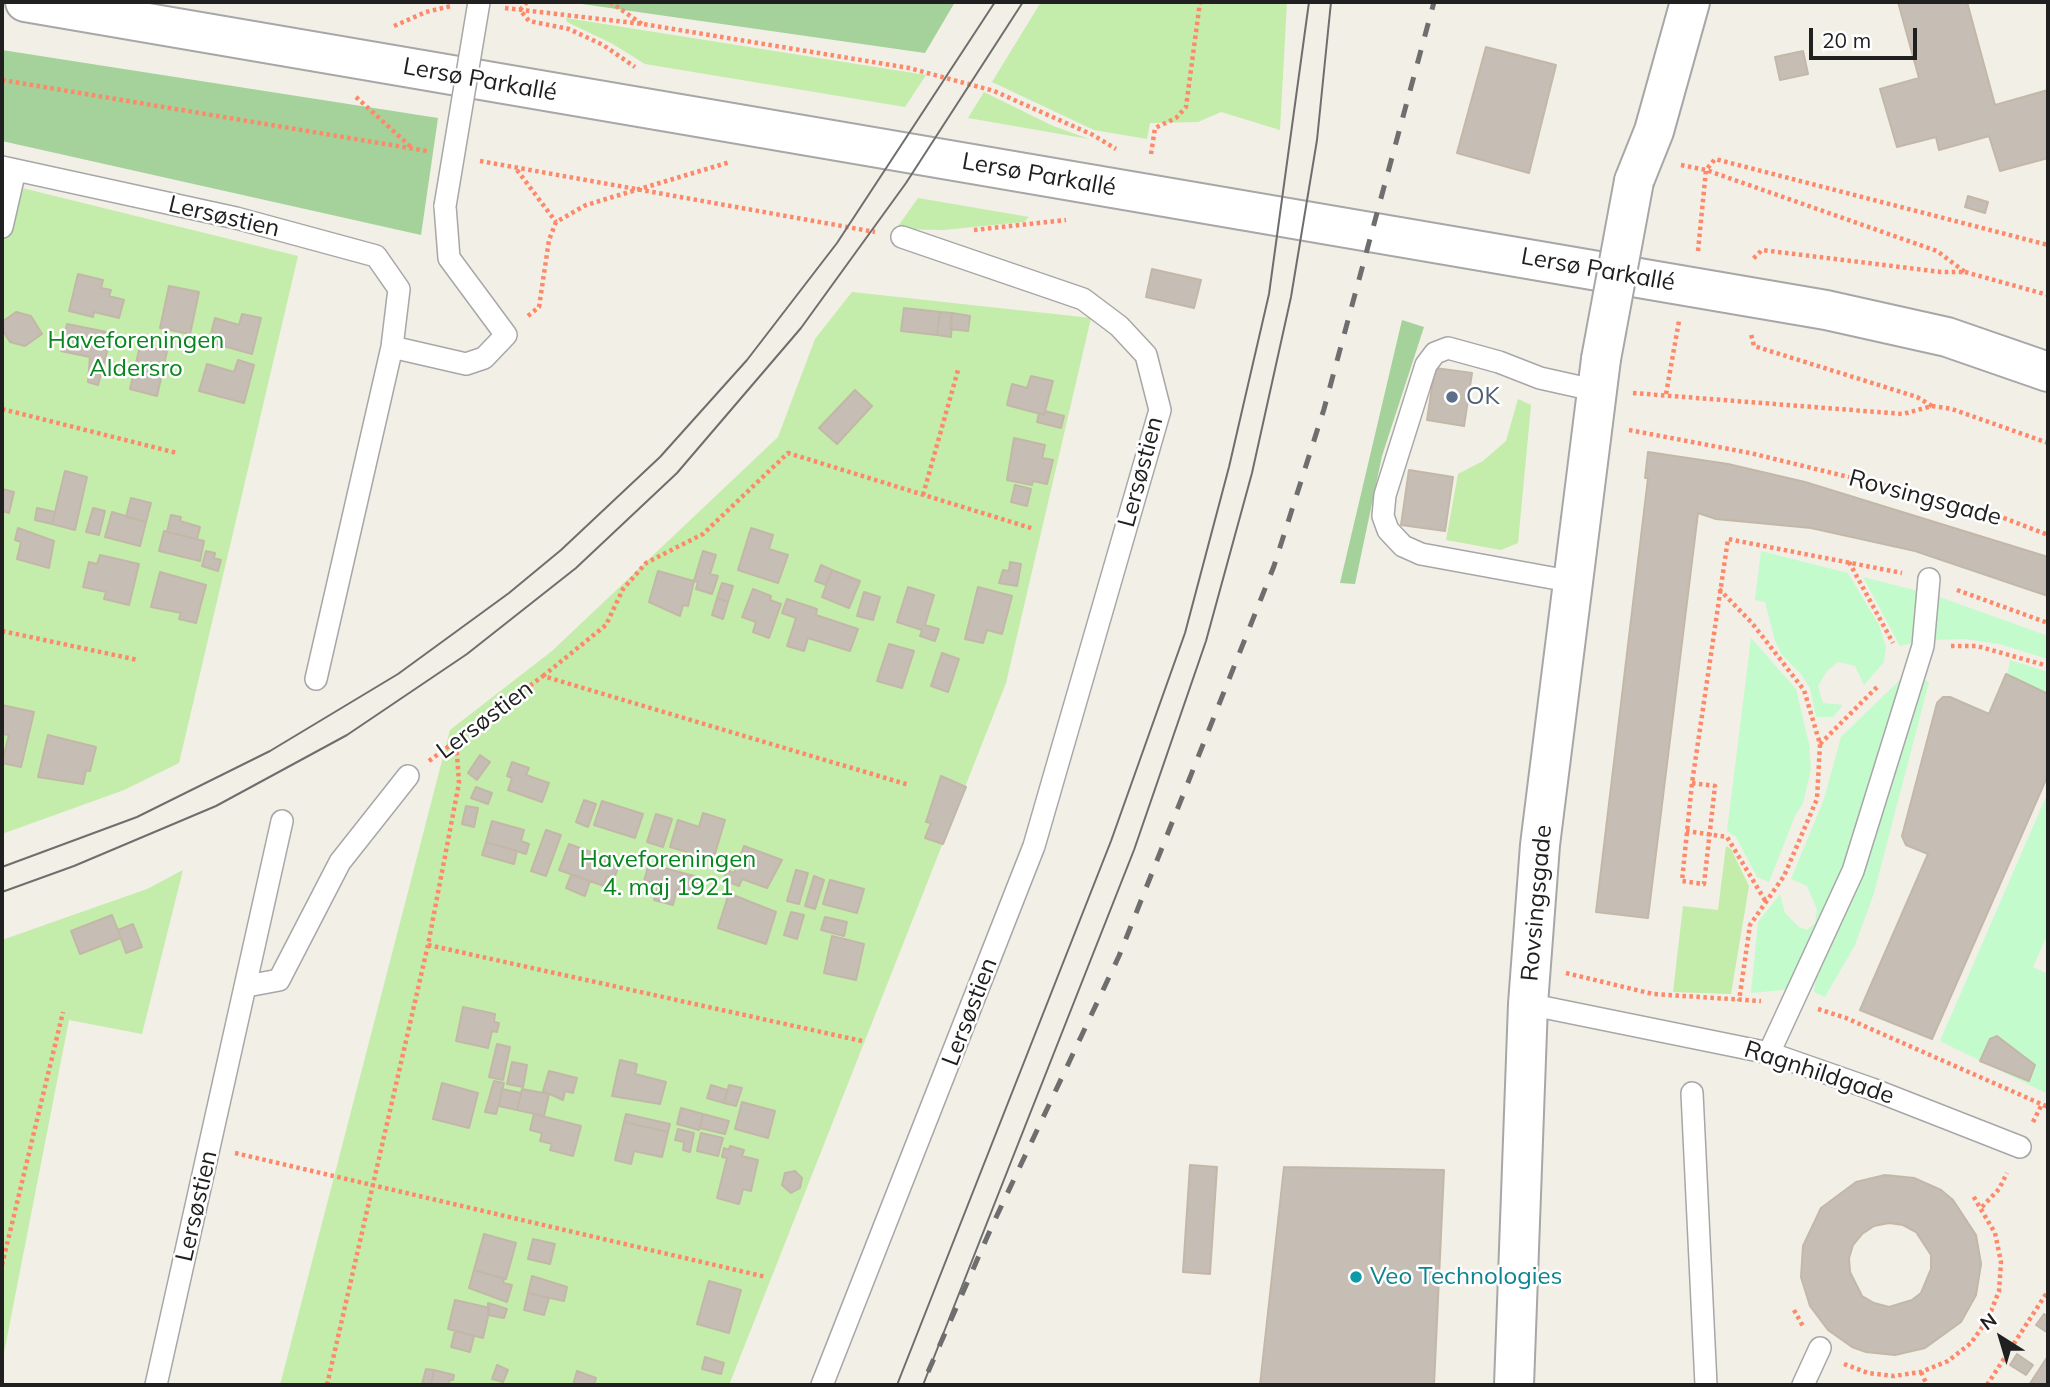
<!DOCTYPE html>
<meta charset="utf-8">
<style>
body{margin:0}
#map{position:relative;width:2050px;height:1387px;overflow:hidden;background:#f1efe6;font-family:Mulish,sans-serif}
canvas{display:block}
.frame{position:absolute;inset:0;border:4px solid #202020;pointer-events:none}
.north{position:absolute;left:1966px;top:1303px;width:70px;height:70px;-webkit-text-stroke:5px #fff;paint-order:stroke;rotate:323deg;font-size:19px;font-weight:700;line-height:28px;text-align:center;color:#202020}
.north::after{content:'';display:block;margin:auto;width:24px;height:32px;background:#202020;clip-path:polygon(50% 0,100% 100%,50% 72%,0 100%)}
.scale{position:absolute;left:1809px;top:28px;width:108px;height:32px;box-sizing:border-box;border:4px solid #202020;border-top:0;padding-left:9px;font-size:21px;line-height:24px;white-space:nowrap;color:#202020;-webkit-text-stroke:5px #fff;paint-order:stroke}
</style>
<div id="map">
<canvas width="2050" height="1387"></canvas>
<div class="frame"></div>
<div class="north">N</div>
<div class="scale">20 m</div>
</div>
<script>
const g = document.querySelector('canvas').getContext('2d');
g.lineJoin = 'round';
function fillPath(path, color) {
  g.fillStyle = color;
  g.fill(path, 'evenodd');
}
function shape(rows) {
  const path = new Path2D();
  for (const r of rows) {
    path.moveTo(r[0], r[1]);
    for (let i = 2; i < r.length; i += 2) path.lineTo(r[i], r[i + 1]);
  }
  return path;
}
function trace(path, color, width, dash) {
  g.strokeStyle = color;
  g.lineWidth = width;
  g.lineCap = dash ? 'butt' : 'round';
  g.setLineDash(dash || []);
  g.stroke(path);
}
function write(font, color, halo, rows, align = 'center') {
  g.font = font + ' Mulish,sans-serif';
  g.lineWidth = 5;
  g.setLineDash([]);
  g.textBaseline = 'middle';
  g.strokeStyle = halo;
  g.fillStyle = color;
  for (const [text, x, y, turn = 0] of rows) {
    g.save();
    g.translate(x, y);
    g.rotate((+turn || 0) * Math.PI / 180);
    g.textAlign = isNaN(turn) ? turn : align;
    if (halo) g.strokeText(text, 0, 0);
    g.fillText(text, 0, 0);
    g.restore();
  }
}
const grass = shape([
 [1041,2,1287,2,1280,130,1221,112,1198,122,1150,123,1147,139,1094,130,992,82],
 [566,18,926,75,905,107,645,64,611,43,567,22],
 [984,92,1053,126,1089,139,968,118],
 [2,183,298,256,179,763,124,790,2,834],
 [918,198,1029,217,1024,222,943,230,896,229],
 [852,292,1091,318,1006,683,729,1385,280,1385,450,730,552,651,778,437,815,339],
 [1518,399,1531,405,1518,543,1501,550,1446,540,1458,474,1483,461,1506,441],
 [1726,846,1731,849,1749,886,1731,994,1673,992,1683,906,1718,910],
 [183,870,142,1034,69,1020,2,1363,2,940,147,889]
]);
const forest = shape([
 [568,2,955,2,925,53],
 [2,50,438,118,421,235,2,141],
 [1402,320,1424,327,1382,456,1355,584,1340,583]
]);
const park = shape([
 [1761,551,1848,573,1879,625,1886,647,1884,662,1864,685,1855,666,1838,662,1827,671,1818,686,1823,703,1843,705,1833,717,1816,717,1810,688,1801,674,1782,655,1775,641,1765,602,1755,600],
 [1863,577,1918,591,1914,643,1900,646],
 [1934,595,2048,636,2048,659,1999,644,1964,639,1933,640],
 [1751,638,1796,689,1809,744,1811,769,1803,803,1795,816,1769,882,1757,877,1736,837,1727,831],
 [2010,660,2048,672,2048,694,2007,676],
 [1910,670,1846,868,1793,989,1751,993,1758,922,1780,894,1785,913,1799,927,1807,930,1815,923,1817,909,1807,886,1791,879,1824,799,1841,737],
 [1924,679,1929,682,1874,893,1855,945,1825,997,1814,992,1816,977,1861,867],
 [2048,792,2048,933,2033,967,2048,974,2048,1094,1940,1041]
]);
const building = shape([
 [1898,2,1967,2,1995,105,2048,90,2048,158,2000,171,1989,136,1939,150,1936,137,1897,147,1880,89,1919,78,1898,2],
 [1486,47,1556,65,1529,173,1457,153,1486,47],
 [1803,51,1808,74,1780,80,1775,57,1803,51],
 [1968,196,1988,202,1985,213,1965,207,1968,196],
 [1152,269,1201,280,1194,308,1146,297,1152,269],
 [78,274,103,280,101,288,111,290,109,296,124,300,119,318,94,312,93,317,69,311,78,274],
 [169,286,199,292,190,334,160,328,169,286],
 [904,308,940,312,937,335,901,331,904,308],
 [16,312,31,316,42,334,25,346,10,342,2,329,2,322,16,312],
 [940,312,952,313,951,337,937,335,940,312],
 [952,313,970,316,968,331,950,329,952,313],
 [242,314,261,318,252,354,209,342,215,318,239,325,242,314],
 [67,324,112,333,98,385,88,382,90,357,61,351,67,324],
 [140,346,167,351,157,396,130,389,140,346],
 [238,360,254,365,244,403,199,391,207,364,234,372,238,360],
 [1435,368,1472,373,1464,426,1427,420,1435,368],
 [1031,376,1053,381,1044,415,1007,405,1012,384,1027,388,1031,376],
 [855,390,872,406,837,444,819,428,855,390],
 [1045,411,1064,416,1061,428,1037,422,1039,413,1044,415,1045,411],
 [1014,438,1045,445,1042,458,1053,460,1047,484,1033,481,1032,485,1007,480,1014,438],
 [1648,452,1728,464,1805,482,2048,557,2048,596,1915,551,1811,528,1716,519,1698,513,1648,918,1596,912,1648,478,1645,478,1648,452],
 [1409,470,1453,477,1445,531,1401,525,1409,470],
 [65,471,87,477,75,530,52,524,65,471],
 [1015,485,1031,489,1027,506,1011,502,1015,485],
 [2,489,14,492,9,513,2,511,2,489],
 [131,498,151,503,146,522,126,517,131,498],
 [37,508,55,512,52,524,35,520,37,508],
 [93,508,105,511,99,535,86,532,93,508],
 [112,512,146,522,140,546,105,537,112,512],
 [171,515,181,517,180,521,200,527,197,539,167,532,171,515],
 [18,528,54,541,49,568,17,559,21,542,15,540,18,528],
 [751,528,773,535,769,549,788,555,778,583,738,570,751,528],
 [164,531,204,541,200,561,159,551,164,531],
 [206,551,215,553,214,558,221,560,218,571,202,566,206,551],
 [703,551,716,555,710,574,718,576,712,594,696,589,698,582,694,581,703,551],
 [100,555,139,564,129,605,104,599,106,592,83,587,89,562,97,564,100,555],
 [1010,562,1021,564,1017,586,999,583,1003,570,1009,571,1010,562],
 [821,565,832,570,826,585,815,581,821,565],
 [832,570,860,581,849,608,822,597,832,570],
 [658,571,694,581,688,606,683,605,680,616,649,602,658,571],
 [160,572,206,585,196,623,179,619,181,613,151,607,160,572],
 [722,583,733,586,728,602,717,598,722,583],
 [908,587,934,595,925,625,939,629,935,641,920,636,922,630,897,622,908,587],
 [978,587,1012,596,1002,634,987,630,983,643,965,639,978,587],
 [753,589,771,596,770,600,781,604,769,638,753,632,756,622,742,617,753,589],
 [864,592,880,597,873,620,857,616,864,592],
 [717,598,728,602,723,619,712,615,717,598],
 [787,599,817,609,816,615,858,629,850,651,808,638,804,651,787,646,796,618,782,613,787,599],
 [889,644,914,651,902,688,877,681,889,644],
 [942,653,959,659,948,692,931,686,942,653],
 [2006,674,2048,694,2048,775,1932,1039,1860,1010,1928,854,1906,845,1902,836,1937,703,1943,697,1950,697,1989,714,2006,674],
 [2,705,34,712,21,767,2,763,9,735,2,734,2,705],
 [48,735,96,747,90,771,86,770,83,784,38,777,48,735],
 [480,755,490,762,477,780,468,773,480,755],
 [512,762,529,768,526,775,549,783,542,802,508,790,512,778,507,776,512,762],
 [941,776,966,787,943,844,925,838,931,823,926,822,941,776],
 [476,787,492,793,488,804,471,798,476,787],
 [584,800,596,804,588,827,576,822,584,800],
 [602,801,643,814,635,838,594,825,602,801],
 [466,806,478,808,474,827,462,824,466,806],
 [703,813,725,820,713,860,670,847,678,820,699,827,703,813],
 [656,814,672,819,663,847,647,842,656,814],
 [492,821,524,830,521,841,529,844,526,854,486,842,492,821],
 [546,830,561,835,546,876,531,871,546,830],
 [486,842,517,851,514,864,482,855,486,842],
 [569,844,613,860,619,865,614,879,607,876,604,886,559,870,569,844],
 [744,846,782,860,767,888,742,879,739,886,724,880,727,870,734,873,744,846],
 [649,864,698,877,694,894,677,889,673,905,654,900,658,885,644,881,649,864],
 [796,870,808,873,799,904,787,901,796,870],
 [571,875,590,881,585,896,566,888,571,875],
 [814,876,824,880,815,909,805,906,814,876],
 [830,880,864,889,857,913,823,904,830,880],
 [733,895,776,912,766,944,718,928,728,896,733,895],
 [791,912,804,915,797,939,784,935,791,912],
 [112,915,121,938,80,954,71,931,112,915],
 [825,917,847,922,844,936,821,930,825,917],
 [133,924,142,947,126,953,118,930,133,924],
 [832,936,864,944,856,980,824,973,832,936],
 [463,1007,495,1014,494,1022,499,1023,497,1032,492,1031,488,1048,456,1041,463,1007],
 [1997,1036,2035,1065,2029,1081,1980,1061,1990,1039,1997,1036],
 [497,1044,510,1047,503,1080,489,1077,497,1044],
 [620,1060,637,1064,635,1074,666,1082,660,1104,612,1096,620,1060],
 [512,1062,527,1065,523,1087,507,1084,512,1062],
 [549,1071,577,1078,573,1093,565,1091,563,1100,543,1091,549,1071],
 [494,1081,504,1083,496,1114,485,1112,494,1081],
 [442,1083,478,1093,469,1128,433,1119,442,1083],
 [711,1085,727,1090,724,1103,707,1098,711,1085],
 [729,1085,742,1088,736,1106,724,1103,729,1085],
 [502,1089,521,1093,517,1110,499,1106,502,1089],
 [522,1089,549,1094,544,1116,517,1110,522,1089],
 [742,1102,775,1111,768,1138,735,1129,742,1102],
 [681,1108,703,1114,699,1130,677,1124,681,1108],
 [534,1114,581,1126,573,1156,550,1150,552,1144,540,1141,542,1133,530,1130,534,1114],
 [626,1114,670,1124,668,1132,624,1122,626,1114],
 [703,1114,729,1121,725,1134,700,1128,703,1114],
 [624,1122,668,1132,662,1157,634,1151,631,1164,615,1160,624,1122],
 [678,1129,694,1133,690,1152,683,1150,684,1142,675,1140,678,1129],
 [701,1133,723,1138,718,1156,697,1151,701,1133],
 [730,1146,744,1150,742,1156,758,1160,751,1191,743,1189,739,1204,717,1198,727,1158,722,1157,724,1148,729,1150,730,1146],
 [1190,1165,1217,1167,1210,1274,1183,1272,1190,1165],
 [1284,1167,1444,1170,1434,1385,1260,1385,1284,1167],
 [795,1171,802,1178,800,1188,791,1193,782,1185,785,1173,795,1171],
 [1885,1175,1914,1178,1941,1190,1953,1200,1976,1235,1981,1264,1976,1295,1961,1322,1925,1348,1895,1355,1866,1352,1852,1347,1828,1330,1810,1306,1801,1277,1803,1246,1821,1208,1856,1182,1885,1175],
 [1889,1223,1903,1225,1916,1232,1931,1255,1931,1269,1921,1293,1912,1300,1889,1307,1874,1303,1862,1296,1850,1272,1849,1258,1853,1245,1862,1234,1874,1226,1889,1223],
 [484,1234,516,1243,506,1279,474,1270,484,1234],
 [533,1239,555,1244,550,1264,528,1259,533,1239],
 [474,1270,504,1279,503,1283,512,1285,507,1302,469,1288,474,1270],
 [532,1276,567,1287,564,1301,528,1293,532,1276],
 [709,1281,741,1290,729,1333,697,1324,709,1281],
 [528,1293,549,1298,544,1315,524,1310,528,1293],
 [455,1300,490,1308,483,1338,448,1329,455,1300],
 [488,1303,507,1309,504,1318,488,1315,488,1303],
 [2044,1314,2048,1317,2048,1333,2036,1325,2044,1314],
 [455,1331,474,1336,470,1352,451,1347,455,1331],
 [2017,1354,2033,1365,2026,1375,2010,1365,2017,1354],
 [2048,1356,2048,1385,2029,1385,2048,1356],
 [705,1357,724,1363,721,1374,702,1369,705,1357],
 [497,1365,508,1370,503,1382,492,1379,497,1365],
 [426,1369,434,1370,431,1385,422,1384,426,1369],
 [434,1370,454,1375,453,1380,450,1380,448,1385,431,1385,434,1370],
 [577,1371,596,1378,594,1385,573,1385,577,1371]
]);
const path = shape([
 [527,2,520,10,529,21,569,29,603,45,635,67],
 [610,2,642,24],
 [505,8,643,24,909,68,994,91,1093,135,1116,149],
 [394,26,426,12,451,6],
 [2,80,427,151],
 [356,97,411,147],
 [1151,154,1155,128,1176,118,1186,107,1200,2],
 [480,161,875,232],
 [1681,165,1706,170,1937,251,1965,272,1941,272,1762,250,1752,260],
 [517,170,556,222],
 [974,230,1066,220],
 [1698,251,1706,170,1715,159,2048,245],
 [1965,272,2048,295],
 [528,316,539,307,549,240,556,222,586,205,730,162],
 [1633,393,1903,414,1932,406,1917,397,1754,346,1751,334],
 [1666,394,1679,321],
 [1932,406,1952,409,2048,443],
 [2,409,177,453],
 [1629,430,1750,453,1980,509,2048,535],
 [923,495,958,370],
 [1849,562,1893,643],
 [1719,589,1752,623,1804,690,1820,744,1817,799,1784,876,1750,925,1739,1001],
 [1957,590,2048,623],
 [2,631,138,660],
 [1951,646,1977,646,2048,666],
 [543,676,606,625,623,589,646,563,703,534,788,453,1034,529],
 [1820,744,1879,685],
 [429,761,543,676,909,785],
 [1692,783,1715,786,1704,884,1682,881,1692,783,1728,539,1902,573],
 [1686,831,1727,837,1766,902],
 [428,945,862,1041],
 [1566,973,1653,994,1761,1001],
 [1818,1009,1846,1018,2048,1107],
 [2033,1122,2042,1104],
 [235,1153,766,1277],
 [1982,1207,1999,1189,2007,1173],
 [2,1265,63,1012],
 [1794,1310,1804,1328],
 [1844,1364,1868,1373,1894,1376,1921,1372,1948,1361,1971,1343,1988,1319,1999,1291,2001,1262,1995,1233,1972,1194],
 [1921,1372,1927,1385],
 [327,1385,428,945,459,783,456,741],
 [1987,1385,2048,1291]
]);
const service = shape([
 [2,167,236,218,376,256,399,289,392,347,316,679],
 [2,227,15,170],
 [392,347,466,364,484,358,506,335,449,258,445,206],
 [1574,582,1421,554,1403,546,1388,530,1383,516,1385,495,1426,365,1435,353,1448,348,1499,362,1540,378,1598,391],
 [247,986,279,980,340,862,408,776],
 [1528,1004,1769,1053,1872,1089,2020,1147],
 [1769,1053,1853,871,1923,646,1929,579],
 [1692,1093,1706,1385],
 [156,1385,282,821],
 [822,1385,1034,846,1160,410,1146,355,1119,326,1083,299,902,237],
 [1803,1385,1820,1348]
]);
const tertiary = shape([
 [25,2,1826,310,1947,337,2048,372],
 [1634,181,1654,131,1690,2],
 [1514,1385,1528,1004,1540,845,1601,359]
]);
const tram = shape([
 [2,867,137,817,270,751,398,674,509,593,561,550,660,457,747,360,837,243,995,2],
 [2,892,74,866,216,806,347,735,467,654,576,568,677,473,801,328,906,183,1023,2],
 [897,1385,1111,841,1185,633,1229,467,1269,294,1309,2],
 [923,1385,1134,850,1206,641,1252,473,1291,297,1317,140,1331,2]
]);
const rail = shape([
 [928,1372,992,1226,1119,956,1274,566,1324,409,1434,2]
]);
const serviceBridge = shape([
 [445,206,479,2]
]);
const tertiaryBridge = shape([
 [1601,359,1634,181]
]);
const markers = [
 [1452,397,7,"#5c6f8a"],
 [1356,1277,7,"#0f9aa8"]
];
const streetNames = [
 ["Lersø Parkallé",480,80,10],
 ["Lersø Parkallé",1039,175,10],
 ["Lersøstien",224,217,13],
 ["Lersø Parkallé",1598,270,10],
 ["Lersøstien",1141,472,-75],
 ["Rovsingsgade",1925,498,15],
 ["Lersøstien",485,720,-37],
 ["Rovsingsgade",1537,903,-85],
 ["Lersøstien",970,1012,-69],
 ["Ragnhildgade",1819,1073,18],
 ["Lersøstien",197,1206,-77]
];
const parkNames = [
 ["Haveforeningen",136,341],
 ["Aldersro",136,369],
 ["Haveforeningen",668,860],
 ["4. maj 1921",668,888]
];
const serviceNames = [
 ["OK",1466,397]
];
const cultureNames = [
 ["Veo Technologies",1370,1277]
];
fillPath(grass, '#c4ecab');
fillPath(forest, '#a4d29a');
fillPath(park, '#c3fbcd');
fillPath(building, '#c6beb5');
trace(building, '#c3b7a8', 2);
trace(service, '#a7a7a7', 24);
trace(tertiary, '#a7a7a7', 42);
trace(path, '#fe896a', 4.5, [3.5, 3.5]);
trace(service, '#fff', 21);
trace(tertiary, '#fff', 38);
trace(tram, '#6e6e6e', 2);
trace(rail, '#6e6e6e', 5, [14, 14]);
trace(serviceBridge, '#a7a7a7', 24, []);
trace(tertiaryBridge, '#a7a7a7', 42, []);
trace(serviceBridge, '#fff', 21);
trace(tertiaryBridge, '#fff', 38);
for (const [x, y, r, color] of markers) {
  const dot = new Path2D();
  dot.arc(x, y, r, 0, 2 * Math.PI);
  g.fillStyle = color;
  g.fill(dot);
  trace(dot, '#fff', 2.5);
}
write('24px', '#202020', '#fff', streetNames);
write('24px', '#08851f', '#fff', parkNames);
write('24px', '#4e5e75', '#fff', serviceNames, 'left');
write('24px', '#0d838f', '#fff', cultureNames, 'left');
</script>
